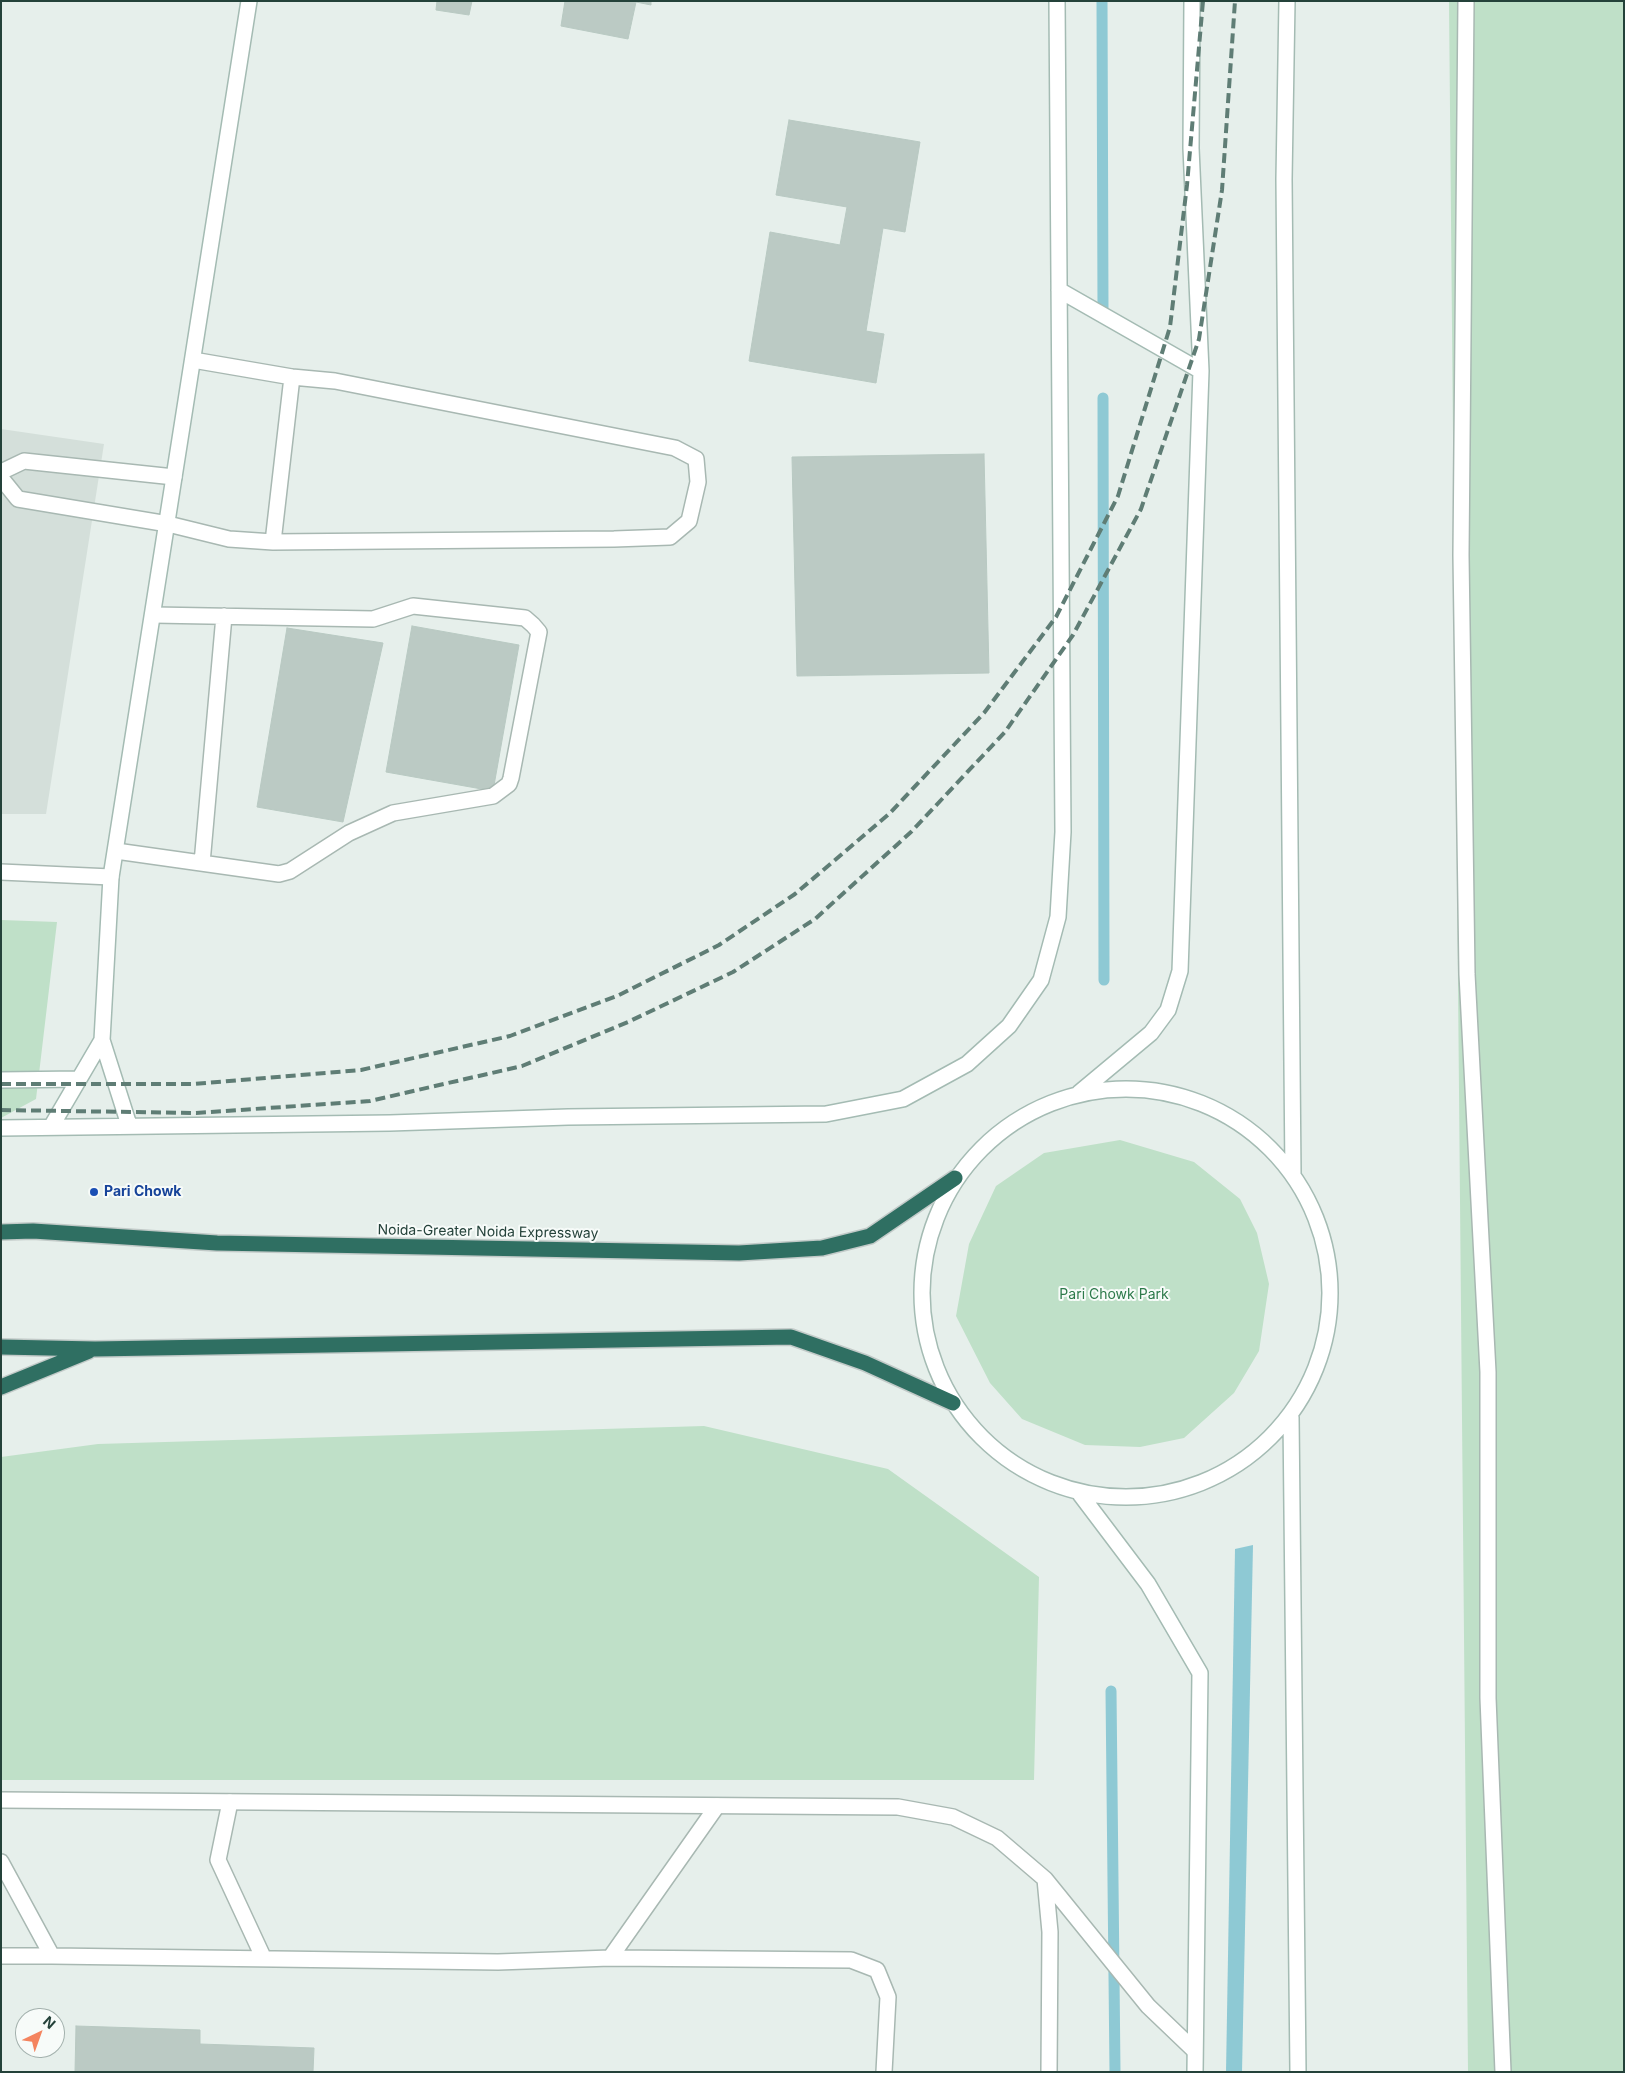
<!DOCTYPE html>
<style>
body{margin:0}
#map{position:relative;width:1625px;height:2073px;overflow:hidden;background:#e6efeb;font-family:Inter,sans-serif}
canvas{display:block}
.frame{position:absolute;inset:0;border:2px solid #24423a;pointer-events:none}
.north{position:absolute;left:15px;top:2008px;width:50px;height:50px;box-sizing:border-box;background:#f7fbf9;border:1px solid #a3b1ad;border-radius:50%;rotate:42deg;font-size:14px;font-weight:700;line-height:20px;text-align:center;color:#24423a}
.north::after{content:'';display:block;margin:auto;width:18px;height:22px;background:#f4845f;clip-path:polygon(50% 0,100% 100%,50% 72%,0 100%)}
</style>
<div id="map">
<canvas width="1625" height="2073"></canvas>
<div class="frame"></div>
<div class="north">N</div>
</div>
<script>
const g = document.querySelector('canvas').getContext('2d');
g.lineJoin = 'round';
function fillPath(path, color) {
  g.fillStyle = color;
  g.fill(path, 'evenodd');
}
function shape(rows) {
  const path = new Path2D();
  for (const r of rows) {
    if (r.length === 3) {
      path.moveTo(r[0] + r[2], r[1]);
      path.arc(r[0], r[1], r[2], 0, 2 * Math.PI);
      continue;
    }
    path.moveTo(r[0], r[1]);
    for (let i = 2; i < r.length; i += 2) path.lineTo(r[i], r[i + 1]);
  }
  return path;
}
function trace(path, color, width, dash) {
  g.strokeStyle = color;
  g.lineWidth = width;
  g.lineCap = dash ? 'butt' : 'round';
  g.setLineDash(dash || []);
  g.stroke(path);
}
function write(font, color, halo, rows, align = 'center') {
  g.font = font + ' Inter,sans-serif';
  g.lineWidth = 4;
  g.setLineDash([]);
  g.textBaseline = 'middle';
  g.strokeStyle = halo;
  g.fillStyle = color;
  for (const [text, x, y, turn = 0] of rows) {
    g.save();
    g.translate(x, y);
    g.rotate((+turn || 0) * Math.PI / 180);
    g.textAlign = isNaN(turn) ? turn : align;
    if (halo) g.strokeText(text, 0, 0);
    g.fillText(text, 0, 0);
    g.restore();
  }
}
const built = shape([
 [1,429,104,444,46,814,1,814]
]);
const green = shape([
 [1449,1,1624,1,1624,2072,1468,2072],
 [1,920,57,922,36,1099,1,1118],
 [1120,1140,1194,1162,1240,1199,1257,1233,1269,1284,1259,1351,1234,1393,1184,1438,1140,1447,1085,1445,1022,1419,990,1383,956,1316,969,1244,996,1186,1044,1153],
 [704,1426,888,1469,1039,1577,1034,1780,1,1780,1,1457,98,1444]
]);
const water = shape([
 [1253,1545,1242,2072,1226,2072,1235,1549]
]);
const stream = shape([
 [1102,1,1103,311],
 [1103,398,1104,980],
 [1111,1691,1115,2072]
]);
const building = shape([
 [437,1,472,1,469,15,436,10,437,1],
 [565,1,651,1,651,5,636,2,628,39,561,26,565,1],
 [789,120,920,142,905,232,883,228,866,331,884,334,876,383,749,361,770,232,840,245,847,207,776,195,789,120],
 [984,454,989,673,797,676,792,457,984,454],
 [412,626,519,645,493,791,386,772,412,626],
 [287,628,383,643,343,822,257,807,287,628],
 [76,2026,200,2030,200,2044,314,2048,313,2072,75,2072,76,2026]
]);
const lane = shape([
 [1,472,24,461,174,477],
 [1,478,18,499,168,524],
 [116,851,279,874,290,871,349,833,393,813,493,796,509,784,511,778,539,632,533,625,525,618,413,606,373,619,154,615],
 [202,863,224,616],
 [230,1802,218,1860,264,1959],
 [1,1862,52,1956,498,1962,610,1958,717,1806],
 [1,1956,52,1956],
 [610,1958,851,1960,877,1970,888,1997,884,2072]
]);
const street = shape([
 [1466,1,1461,555,1467,974,1488,1372,1488,1698,1503,2072],
 [168,524,229,539,273,542,614,539,670,537,689,521,698,482,696,459,675,448,335,381,292,377,193,360],
 [273,542,292,377],
 [1,872,111,877],
 [1,1800,898,1807,953,1817,997,1838,1045,1879,1148,2006,1194,2050],
 [1045,1879,1050,1932,1049,2072]
]);
const secondary = shape([
 [1287,1,1284,179,1293,1174],
 [1059,290,1201,371],
 [1,1080,79,1079],
 [1126,1293,204],
 [1079,1093,1151,1033,1168,1010,1180,971,1201,371,1191,148,1192,1],
 [129,1125,102,1040,111,877,249,1],
 [51,1127,102,1040],
 [1,1128,390,1123,568,1117,826,1114,903,1099,967,1064,1009,1026,1041,980,1058,917,1063,832,1057,1],
 [1291,1417,1298,2072],
 [1080,1494,1148,1584,1200,1673,1195,2072]
]);
const highway = shape([
 [1,1232,33,1231,217,1243,739,1253,822,1248,870,1236,955,1178],
 [1,1347,95,1349,791,1337,865,1363,953,1403],
 [1,1387,89,1351]
]);
const rail = shape([
 [1,1084,193,1084,361,1070,510,1036,617,996,719,945,795,894,889,814,984,713,1056,617,1118,496,1170,327,1187,185,1203,1],
 [1,1110,196,1113,370,1101,522,1066,628,1022,733,972,815,919,911,832,1005,732,1073,635,1141,509,1199,339,1222,190,1235,1]
]);
const markers = [
 [94,1192,5,"#1a4fb4"]
];
const transitNames = [
 ["Pari Chowk",104,1192]
];
const streetNames = [
 ["Noida-Greater Noida Expressway",488,1232,1]
];
const parkNames = [
 ["Pari Chowk Park",1114,1295]
];
fillPath(built, '#d4dfda');
fillPath(green, '#bfe0c8');
fillPath(water, '#8ec9d4');
trace(stream, '#8ec9d4', 11);
fillPath(building, '#bbcac4');
trace(building, '#b8c9c2', 1);
trace(lane, '#a8b8b2', 18);
trace(street, '#a8b8b2', 18);
trace(secondary, '#a4bbb3', 18);
trace(highway, '#c2cac8', 18);
trace(lane, '#fff', 15);
trace(street, '#fff', 15);
trace(secondary, '#fff', 15);
trace(highway, '#2f6f62', 15);
trace(rail, '#5f7d75', 4, [10, 5]);
for (const [x, y, r, color] of markers) {
  const dot = new Path2D();
  dot.arc(x, y, r, 0, 2 * Math.PI);
  g.fillStyle = color;
  g.fill(dot);
  trace(dot, '#f7fbf9', 2);
}
write('bold 14px', '#164399', '#f7fbf9', transitNames, 'left');
write('14px', '#24423a', '#f7fbf9', streetNames);
write('14px', '#2d7a4b', '#f7fbf9', parkNames);
</script>
